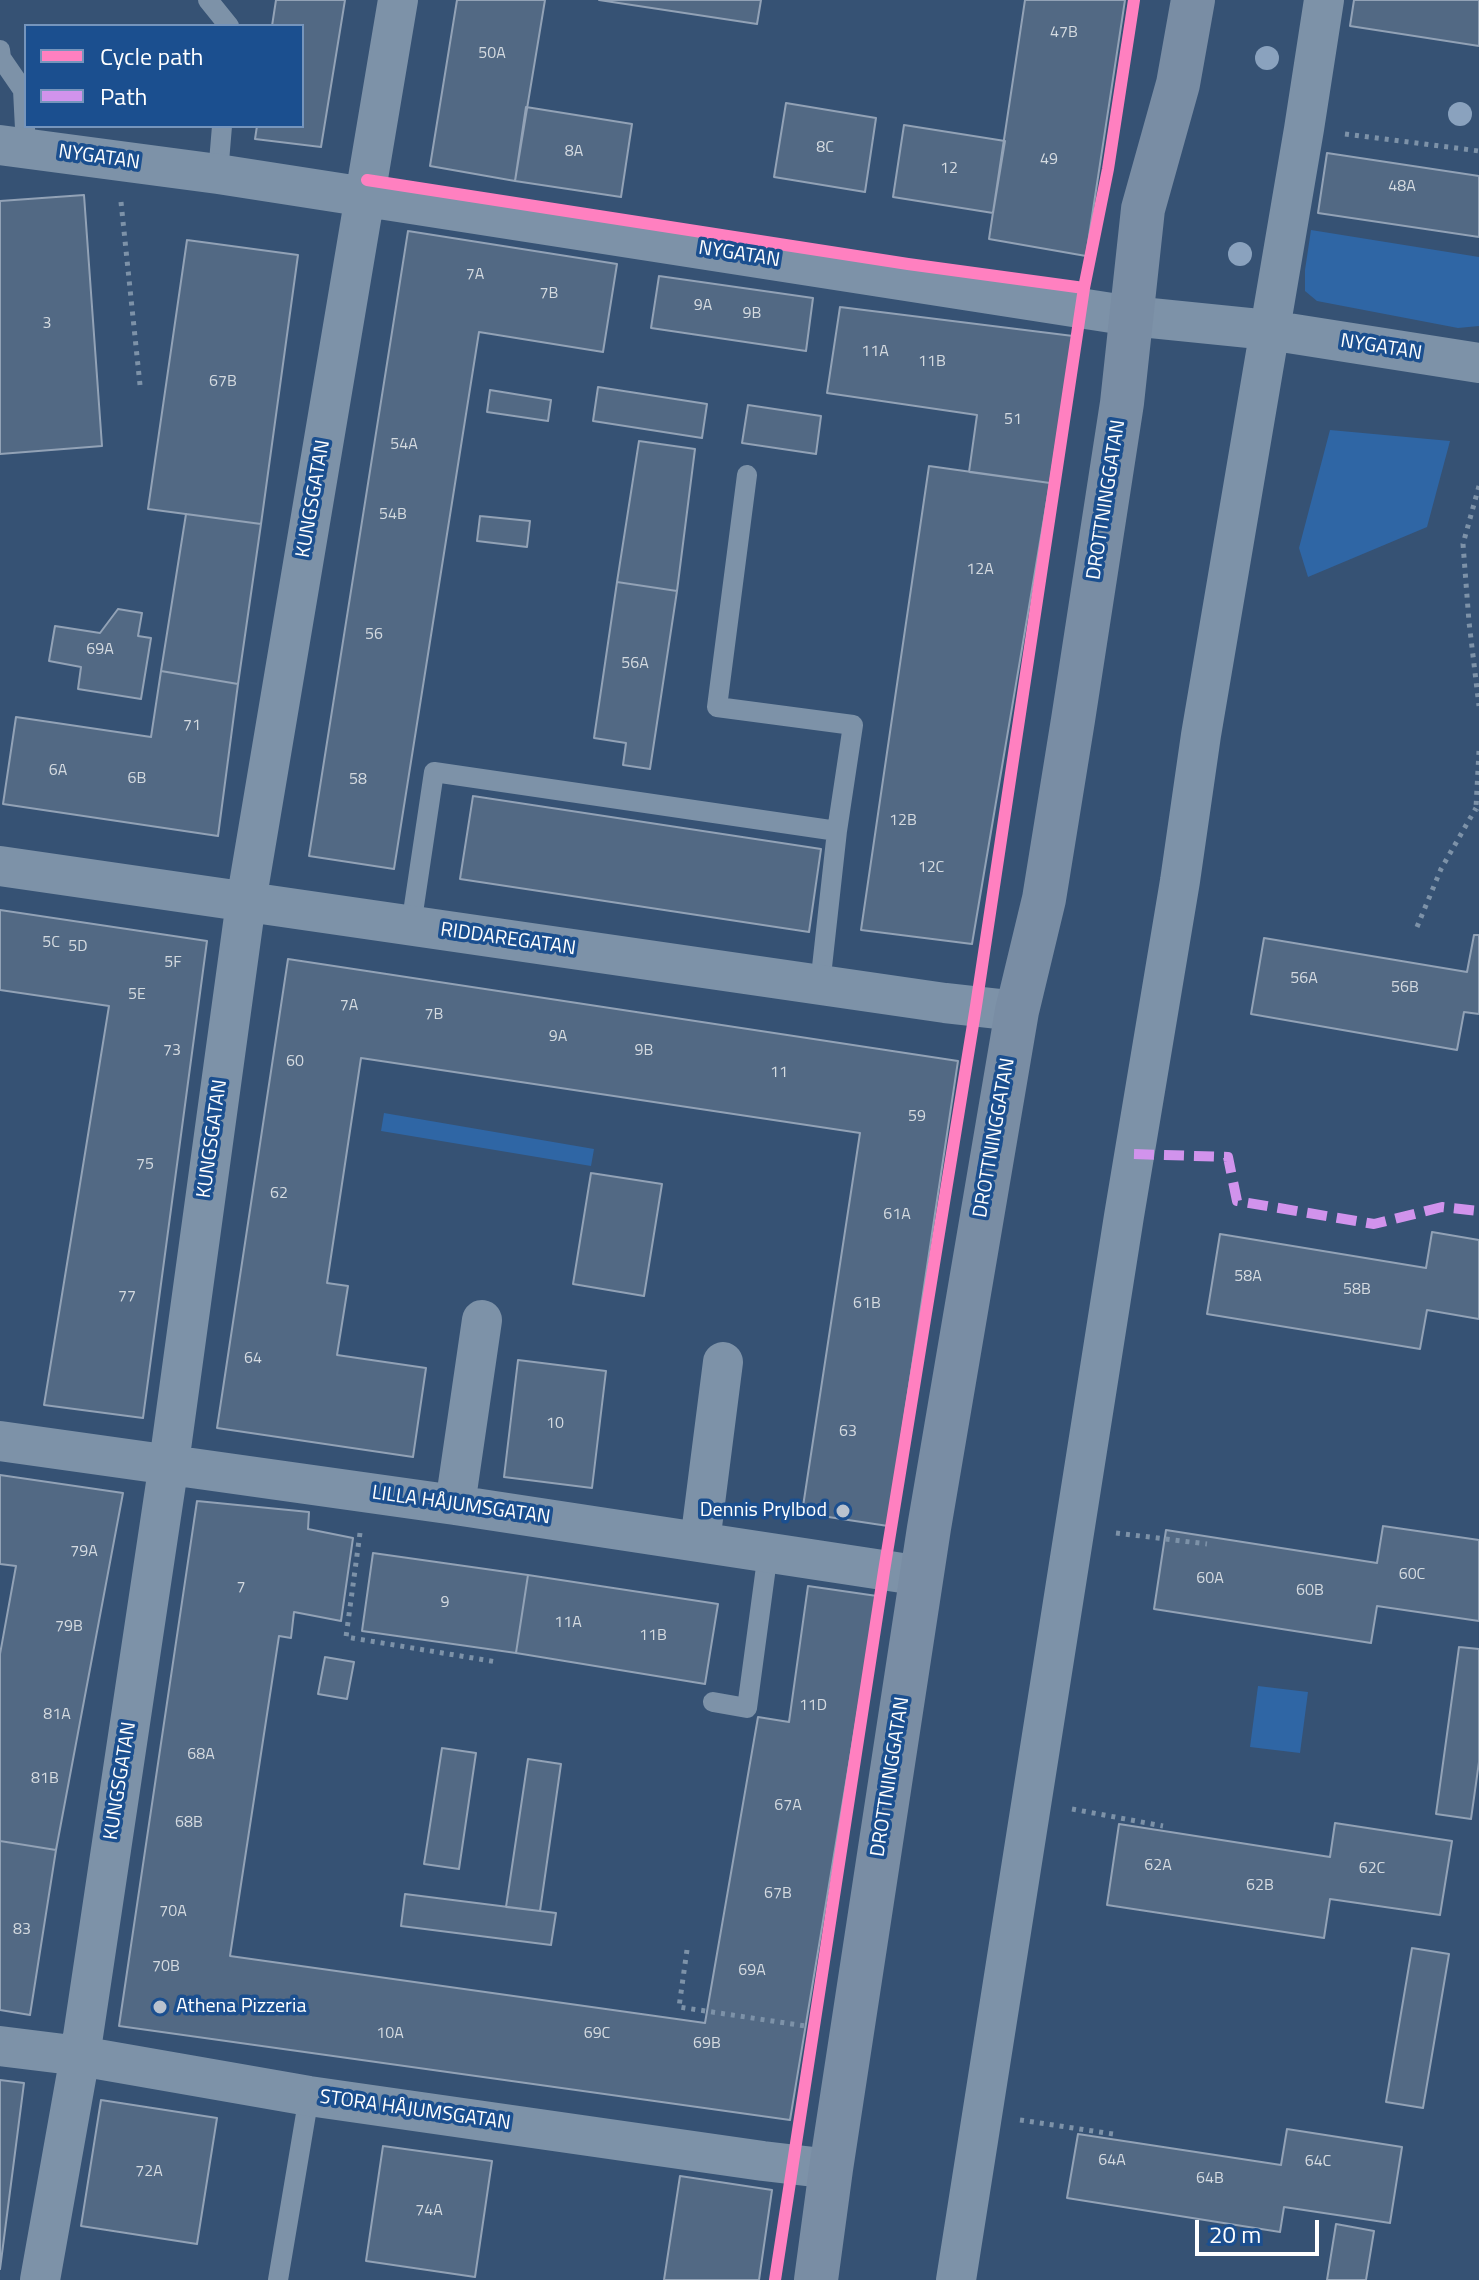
<!DOCTYPE html>
<meta charset="utf-8">
<style>
body{margin:0}
#map{position:relative;width:1479px;height:2280px;overflow:hidden;background:#365274;font-family:"Titillium Web",sans-serif}
canvas{display:block}
.legend{position:absolute;left:24px;top:24px;width:280px;height:104px;box-sizing:border-box;background:#1b4f8f;border:2px solid #7695bc;margin:0;padding:10px 14px;list-style:none;font-size:24px;color:#fff}
.legend li{display:flex;align-items:center;gap:16px;height:40px}
.legend b{width:40px;border:2px solid #7695bc}
.scale{position:absolute;left:1195px;top:2220px;width:124px;height:36px;box-sizing:border-box;border:4px solid #fff;border-top:0;padding-left:10px;font-size:24px;line-height:28px;white-space:nowrap;color:#fff;-webkit-text-stroke:6px #1b4f8f;paint-order:stroke}
</style>
<div id="map">
<canvas width="1479" height="2280"></canvas>
<ul class="legend">
<li><b style="height:10px;background:#ff80c0"></b>Cycle path</li>
<li><b style="height:10px;background:#d193ec"></b>Path</li>
</ul>
<div class="scale">20 m</div>
</div>
<script>
const g = document.querySelector('canvas').getContext('2d');
g.lineJoin = 'round';
function fillPath(path, color) {
  g.fillStyle = color;
  g.fill(path, 'evenodd');
}
function shape(rows) {
  const path = new Path2D();
  for (const r of rows) {
    path.moveTo(r[0], r[1]);
    for (let i = 2; i < r.length; i += 2) path.lineTo(r[i], r[i + 1]);
  }
  return path;
}
function trace(path, color, width, dash) {
  g.strokeStyle = color;
  g.lineWidth = width;
  g.lineCap = dash ? 'butt' : 'round';
  g.setLineDash(dash || []);
  g.stroke(path);
}
function write(font, color, halo, rows, align = 'center') {
  g.font = font + ' "Titillium Web",sans-serif';
  g.lineWidth = 7;
  g.setLineDash([]);
  g.textBaseline = 'middle';
  g.strokeStyle = halo;
  g.fillStyle = color;
  for (const [text, x, y, turn = 0] of rows) {
    g.save();
    g.translate(x, y);
    g.rotate((+turn || 0) * Math.PI / 180);
    g.textAlign = isNaN(turn) ? turn : align;
    if (halo) g.strokeText(text, 0, 0);
    g.fillText(text, 0, 0);
    g.restore();
  }
}
const green = shape([
 [1311,230,1479,257,1479,326,1458,328,1317,301,1305,291,1305,270],
 [1330,430,1450,441,1427,527,1308,577,1299,548],
 [384,1113,594,1149,591,1166,381,1131],
 [1258,1686,1308,1692,1300,1753,1250,1747]
]);
const building = shape([
 [276,0,345,0,321,147,255,139,257,126,302,126,302,26,272,26,276,0],
 [457,0,545,0,515,181,430,166,457,0],
 [599,0,761,0,757,24,599,0],
 [1025,0,1125,0,1086,256,989,239,1025,0],
 [1354,0,1479,0,1479,46,1350,26,1354,0],
 [786,103,876,118,865,192,774,177,786,103],
 [526,107,632,124,621,197,515,181,526,107],
 [904,125,1005,141,993,213,893,197,904,125],
 [1327,153,1479,176,1479,237,1318,213,1327,153],
 [84,195,102,446,0,454,0,201,84,195],
 [408,231,617,264,603,352,479,332,394,869,309,856,408,231],
 [187,240,298,255,261,524,148,509,187,240],
 [659,276,813,298,806,351,651,328,659,276],
 [840,307,1073,336,1050,483,969,472,977,415,827,393,840,307],
 [598,387,707,404,702,438,593,421,598,387],
 [490,390,551,400,548,421,487,412,490,390],
 [748,405,821,416,816,454,742,443,748,405],
 [639,441,695,449,677,591,617,582,639,441],
 [929,466,1050,483,972,944,861,930,929,466],
 [186,514,261,524,238,684,161,671,186,514],
 [480,516,530,521,527,547,477,541,480,516],
 [617,582,677,591,650,769,623,765,626,743,594,738,617,582],
 [118,609,142,613,138,636,151,638,141,699,78,689,81,667,49,661,55,626,100,633,118,609],
 [161,671,238,684,218,836,3,804,16,717,151,737,161,671],
 [473,796,821,849,809,932,460,879,473,796],
 [0,910,207,941,143,1418,44,1405,109,1006,0,990,0,910],
 [1474,935,1479,935,1479,1014,1464,1012,1457,1050,1251,1014,1264,938,1467,972,1474,935],
 [288,959,958,1061,888,1526,802,1513,860,1133,361,1058,327,1283,348,1286,337,1355,426,1368,413,1457,217,1428,288,959],
 [591,1173,662,1184,644,1296,573,1284,591,1173],
 [1432,1232,1479,1240,1479,1319,1427,1310,1420,1349,1207,1314,1220,1234,1426,1268,1432,1232],
 [518,1360,606,1371,592,1488,504,1477,518,1360],
 [0,1475,123,1493,56,1850,0,1841,0,1654,16,1566,0,1564,0,1475],
 [197,1501,309,1512,308,1529,353,1538,341,1621,294,1612,291,1638,279,1636,230,1956,705,2023,758,1717,789,1722,808,1586,877,1596,790,2120,119,2026,197,1501],
 [1383,1526,1479,1540,1479,1621,1377,1606,1371,1643,1154,1609,1166,1530,1377,1563,1383,1526],
 [373,1553,528,1575,516,1653,362,1631,373,1553],
 [528,1575,718,1604,705,1684,516,1653,528,1575],
 [1459,1647,1479,1649,1479,1762,1471,1819,1436,1814,1459,1647],
 [325,1657,354,1662,347,1699,318,1694,325,1657],
 [442,1748,476,1753,459,1869,424,1864,442,1748],
 [528,1759,561,1764,540,1911,506,1907,528,1759],
 [1335,1823,1452,1841,1440,1915,1330,1899,1324,1938,1107,1905,1119,1824,1330,1857,1335,1823],
 [0,1841,56,1850,30,2015,0,2010,0,1841],
 [405,1894,556,1913,551,1945,401,1926,405,1894],
 [1412,1948,1449,1954,1423,2108,1386,2102,1412,1948],
 [0,2080,24,2083,0,2269,0,2080],
 [101,2100,217,2118,197,2244,81,2226,101,2100],
 [1287,2129,1402,2147,1390,2223,1284,2207,1280,2232,1067,2198,1078,2134,1281,2165,1287,2129],
 [383,2146,492,2161,475,2277,366,2261,383,2146],
 [680,2176,772,2190,759,2280,664,2280,680,2176],
 [1336,2224,1374,2231,1366,2280,1327,2280,1336,2224]
]);
const path = shape([
 [1345,134,1479,151],
 [121,202,140,385],
 [1479,486,1463,544,1469,622,1479,706],
 [1479,751,1476,808,1479,810],
 [1417,927,1441,869,1476,808],
 [360,1533,346,1637,497,1662],
 [1116,1533,1207,1544],
 [1072,1809,1163,1826],
 [687,1950,679,2007,812,2027],
 [1020,2120,1113,2134]
]);
const lane = shape([
 [208,0,229,26],
 [0,50,1,58,23,90,26,148],
 [218,174,222,126],
 [747,475,717,707,853,725,837,831],
 [411,926,434,772,837,831,820,985],
 [713,1702,747,1708,768,1552],
 [278,2280,309,2096]
]);
const street = shape([
 [0,145,218,174,1131,316,1269,330,1479,363],
 [0,866,945,1003,1017,1011],
 [0,1441,455,1505,922,1576],
 [455,1505,482,1320],
 [700,1542,723,1362],
 [0,2046,80,2056,309,2096,763,2161,831,2169],
 [40,2280,80,2056,169,1463,246,902,398,0],
 [956,2280,1124,1216,1180,881,1201,735,1304,129,1324,0]
]);
const secondary = shape([
 [816,2280,831,2169,929,1528,1017,1011,1044,899,1073,720,1122,403,1143,209,1178,84,1193,0]
]);
const quiet = shape([
 [1134,1154,1228,1157,1237,1201,1374,1224,1442,1207,1479,1211]
]);
const cycleway = shape([
 [367,180,908,264,1084,288],
 [775,2280,884,1571,976,1006,1084,288,1108,169,1134,0]
]);
const trees = [
 [1267,58],
 [1460,114],
 [1240,254]
];
const markers = [
 [843,1511,8,"#b9c2ce"],
 [160,2007,8,"#b9c2ce"]
];
const numberNames = [
 ["47B",1064,33],
 ["50A",492,54],
 ["8C",825,148],
 ["8A",574,152],
 ["49",1049,160],
 ["12",949,169],
 ["48A",1402,187],
 ["7A",475,275],
 ["7B",549,294],
 ["9A",703,306],
 ["9B",752,314],
 ["3",47,324],
 ["11A",875,352],
 ["11B",932,362],
 ["67B",223,382],
 ["51",1013,420],
 ["54A",404,445],
 ["54B",393,515],
 ["12A",980,570],
 ["56",374,635],
 ["69A",100,650],
 ["56A",635,664],
 ["71",192,726],
 ["6A",58,771],
 ["6B",137,779],
 ["58",358,780],
 ["12B",903,821],
 ["12C",931,868],
 ["5C",51,943],
 ["5D",78,947],
 ["5F",173,963],
 ["56A",1304,979],
 ["56B",1405,988],
 ["5E",137,995],
 ["7A",349,1006],
 ["7B",434,1015],
 ["9A",558,1037],
 ["73",172,1051],
 ["9B",644,1051],
 ["60",295,1062],
 ["11",779,1073],
 ["59",917,1117],
 ["75",145,1165],
 ["62",279,1194],
 ["61A",897,1215],
 ["58A",1248,1277],
 ["58B",1357,1290],
 ["77",127,1297],
 ["61B",867,1304],
 ["64",253,1359],
 ["10",555,1424],
 ["63",848,1432],
 ["79A",84,1552],
 ["60C",1412,1575],
 ["60A",1210,1579],
 ["7",241,1588],
 ["60B",1310,1591],
 ["9",445,1603],
 ["11A",568,1623],
 ["79B",69,1627],
 ["11B",653,1636],
 ["11D",813,1706],
 ["81A",57,1715],
 ["68A",201,1755],
 ["81B",45,1779],
 ["67A",788,1806],
 ["68B",189,1823],
 ["62A",1158,1866],
 ["62C",1372,1869],
 ["62B",1260,1886],
 ["67B",778,1894],
 ["70A",173,1912],
 ["83",22,1930],
 ["70B",166,1967],
 ["69A",752,1971],
 ["10A",390,2034],
 ["69C",597,2034],
 ["69B",707,2044],
 ["64A",1112,2161],
 ["64C",1318,2162],
 ["72A",149,2172],
 ["64B",1210,2179],
 ["74A",429,2211]
];
const streetNames = [
 ["NYGATAN",99,158,8],
 ["NYGATAN",739,255,9],
 ["NYGATAN",1381,348,9],
 ["KUNGSGATAN",314,499,-80],
 ["DROTTNINGGATAN",1107,500,-81],
 ["RIDDAREGATAN",508,940,8],
 ["DROTTNINGGATAN",995,1138,-80],
 ["KUNGSGATAN",213,1139,-82],
 ["LILLA HÅJUMSGATAN",461,1506,8],
 ["DROTTNINGGATAN",891,1777,-81],
 ["KUNGSGATAN",121,1781,-81],
 ["STORA HÅJUMSGATAN",415,2111,8]
];
const poiNames = [
 ["Dennis Prylbod",827,1511],
 ["Athena Pizzeria",176,2007,"left"]
];
fillPath(green, '#2f66a5');
fillPath(building, '#526984');
trace(building, '#92a2b6', 2);
trace(path, '#7d92a8', 5, [4, 6]);
trace(lane, '#7d92a8', 20);
trace(street, '#7d92a8', 40);
trace(secondary, '#798da4', 44);
trace(quiet, '#d193ec', 10, [20, 10]);
trace(cycleway, '#ff80c0', 12);
g.fillStyle = '#8aa2be';
for (const [x, y] of trees) {
  g.beginPath();
  g.arc(x, y, 12, 0, 2 * Math.PI);
  g.fill();
}
for (const [x, y, r, color] of markers) {
  const dot = new Path2D();
  dot.arc(x, y, r, 0, 2 * Math.PI);
  g.fillStyle = color;
  g.fill(dot);
  trace(dot, '#1b4f8f', 3);
}
write('16px', '#d4dae0', null, numberNames);
write('20px', '#fff', '#1b4f8f', streetNames);
write('20px', '#fff', '#1b4f8f', poiNames, 'right');
</script>
